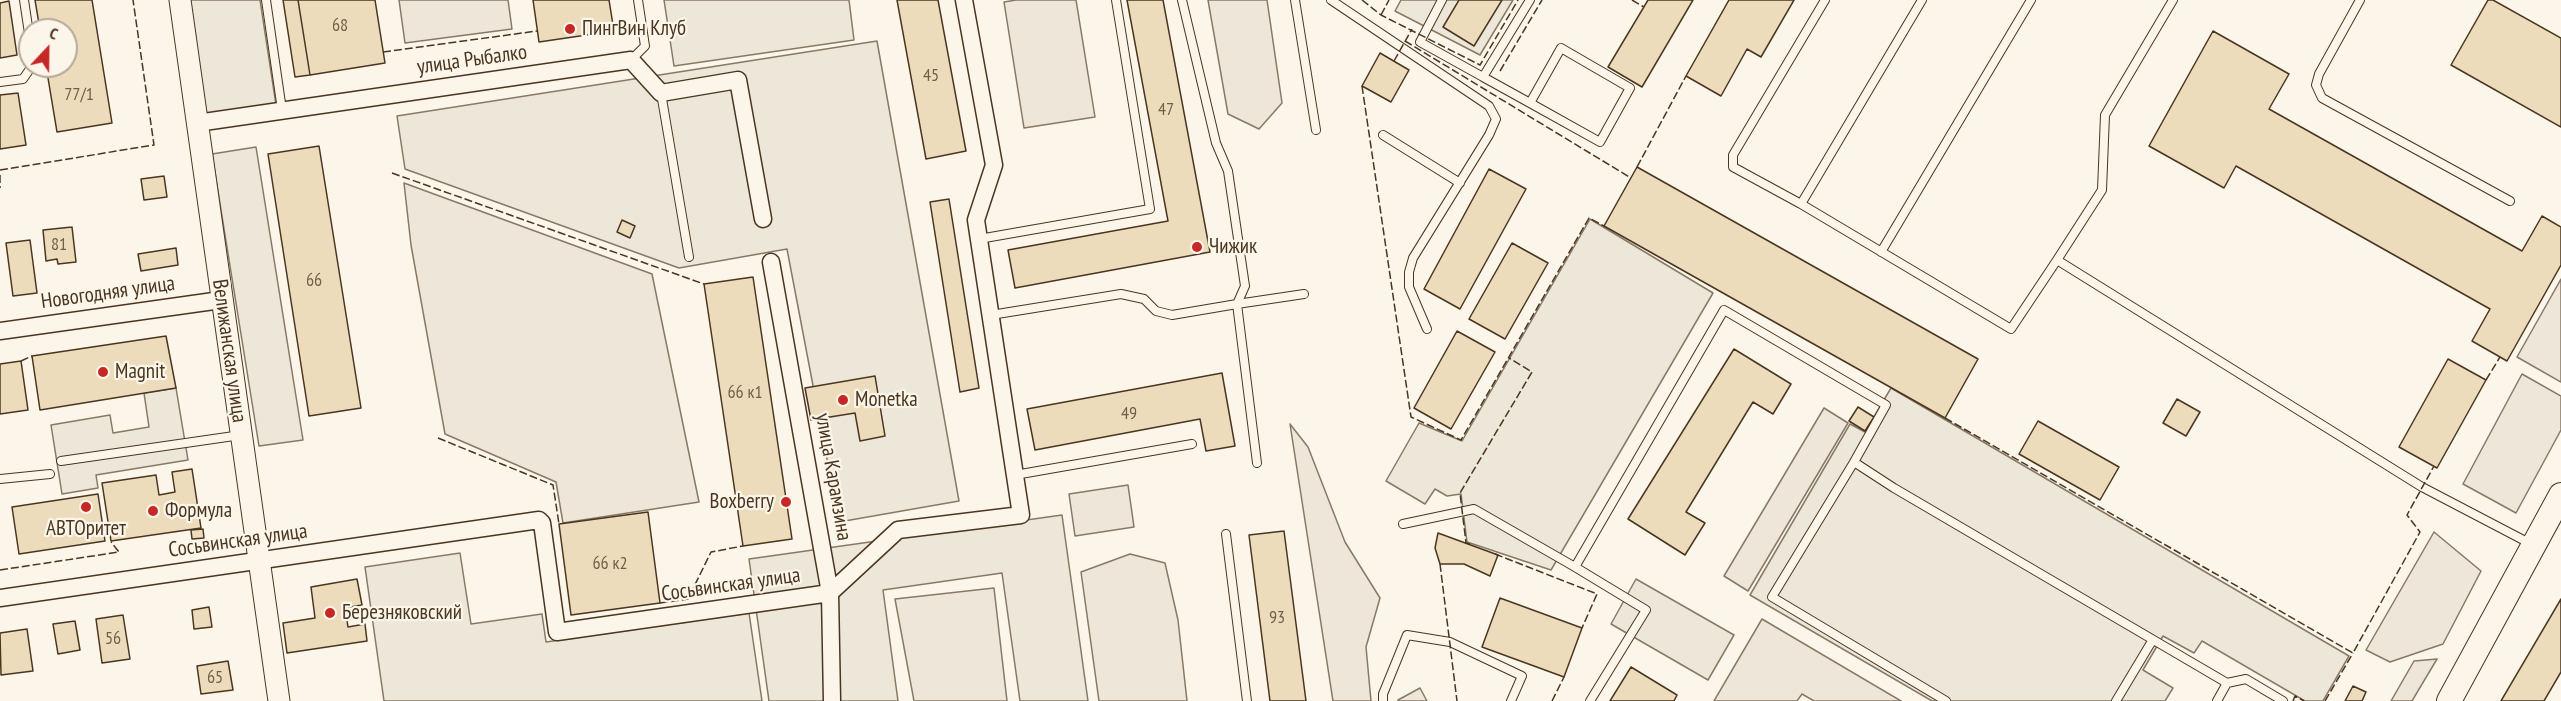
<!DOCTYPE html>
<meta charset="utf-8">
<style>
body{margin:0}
#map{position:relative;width:2561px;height:701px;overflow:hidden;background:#fbf6e9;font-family:"PT Sans Narrow",sans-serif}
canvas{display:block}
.north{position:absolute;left:18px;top:18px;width:60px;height:60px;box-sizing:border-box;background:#fbf6e9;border:2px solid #b4a999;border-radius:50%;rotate:22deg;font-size:16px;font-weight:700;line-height:24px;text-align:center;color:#4a3520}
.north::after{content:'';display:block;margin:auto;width:21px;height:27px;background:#c62828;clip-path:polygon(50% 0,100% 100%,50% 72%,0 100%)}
</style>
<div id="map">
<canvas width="2561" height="701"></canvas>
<div class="north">С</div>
</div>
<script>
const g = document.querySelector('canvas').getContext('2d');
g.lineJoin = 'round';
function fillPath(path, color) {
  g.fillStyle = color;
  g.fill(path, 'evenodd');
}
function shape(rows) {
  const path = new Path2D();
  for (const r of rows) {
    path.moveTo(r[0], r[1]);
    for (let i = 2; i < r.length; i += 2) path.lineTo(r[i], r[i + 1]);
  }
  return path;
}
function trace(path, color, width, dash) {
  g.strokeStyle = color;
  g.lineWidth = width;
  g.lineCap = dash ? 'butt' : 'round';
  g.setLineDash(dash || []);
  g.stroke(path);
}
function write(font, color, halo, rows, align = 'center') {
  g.font = font + ' "PT Sans Narrow",sans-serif';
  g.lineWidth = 4.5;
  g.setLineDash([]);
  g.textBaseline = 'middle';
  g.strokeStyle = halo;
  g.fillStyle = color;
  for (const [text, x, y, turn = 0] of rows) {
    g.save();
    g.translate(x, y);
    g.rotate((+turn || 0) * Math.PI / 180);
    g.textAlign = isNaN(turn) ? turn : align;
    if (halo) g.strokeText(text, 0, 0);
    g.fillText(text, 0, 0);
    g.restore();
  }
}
const green = shape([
 [399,0,508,0,512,29,405,43,399,0],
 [1016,0,1076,0,1095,117,1024,128,1004,2,1016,0],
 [1208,0,1267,0,1282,103,1259,129,1228,114,1208,0],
 [404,183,652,274,699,502,563,523,556,482,445,434,411,245,404,183],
 [2561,279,2561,382,2517,357,2561,279],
 [1824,408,1848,423,1748,591,1724,576,1824,408],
 [1290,424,1308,447,1345,542,1380,598,1366,647,1371,701,1333,701,1290,424],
 [1128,485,1134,527,1075,536,1069,494,1128,485],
 [2434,532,2481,571,2443,644,2390,662,2366,650,2434,532],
 [1130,554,1165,563,1178,620,1187,701,1099,701,1081,572,1130,554],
 [994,588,1007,701,914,701,895,599,994,588],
 [1762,619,1901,701,1814,701,1802,694,1797,701,1714,701,1762,619],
 [2437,659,2412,701,2391,701,2414,661,2437,659],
 [1420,688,1427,701,1398,701,1398,700,1420,688]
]);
const parking = shape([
 [188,0,260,0,276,105,204,115,188,0],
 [664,0,849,0,854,40,674,66,664,0],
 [1401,0,1513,0,1480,55,1395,11,1401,0],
 [877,41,959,501,839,522,787,249,679,268,405,169,397,116,877,41],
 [256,147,303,440,259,446,212,154,256,147],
 [1590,219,1713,293,1551,570,1467,542,1461,494,1447,496,1435,489,1425,504,1386,481,1419,423,1462,441,1590,219],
 [2522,374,2561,396,2561,430,2516,513,2463,484,2522,374],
 [176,388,188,460,96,475,98,488,62,494,51,425,110,415,113,433,149,427,144,393,176,388],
 [1891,388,2349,656,2323,701,2305,701,2202,641,2194,653,2163,636,2143,670,2173,688,2165,701,1932,701,1750,595,1850,424,1865,432,1891,388],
 [1062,515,1088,701,1020,701,1002,573,883,590,898,701,769,701,749,559,1062,515],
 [460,553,471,624,542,614,546,642,749,613,762,701,384,701,365,567,460,553],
 [1636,579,1734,635,1708,680,1611,624,1636,579]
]);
const building = shape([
 [35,0,92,0,112,123,57,132,46,66,66,66,66,30,40,30,35,0],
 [283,0,298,0,310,75,295,77,283,0],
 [298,0,375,0,385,63,310,75,298,0],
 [609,0,614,31,539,42,533,0,609,0],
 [897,0,938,0,966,151,926,159,897,0],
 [1127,0,1163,0,1210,252,1015,288,1008,250,1168,221,1127,0],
 [1459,0,1502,0,1474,46,1443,27,1459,0],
 [1648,0,1693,0,1642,87,1608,67,1648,0],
 [1729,0,1794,0,1761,57,1747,49,1721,96,1686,76,1729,0],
 [2488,0,2493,0,2561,38,2561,127,2451,65,2488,0],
 [9,1,17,55,0,58,0,3,9,1],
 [2213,31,2289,74,2269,109,2522,251,2542,216,2561,227,2561,265,2507,361,2472,341,2490,309,2236,166,2224,188,2149,146,2213,31],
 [1380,53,1409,70,1391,102,1362,86,1380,53],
 [18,93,26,145,0,149,0,95,18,93],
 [319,146,361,408,309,416,268,154,319,146],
 [1637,167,1978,359,1945,418,1604,226,1637,167],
 [1489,169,1526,189,1460,309,1424,289,1489,169],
 [164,176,167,197,144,200,141,179,164,176],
 [949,199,979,388,960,392,930,202,949,199],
 [622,220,635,226,630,238,617,232,622,220],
 [72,227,76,262,58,264,57,259,46,261,43,230,72,227],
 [30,240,37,293,13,296,6,243,30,240],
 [1512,243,1548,263,1505,339,1469,319,1512,243],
 [176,248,178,265,141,271,138,254,176,248],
 [753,277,792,539,743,546,704,284,753,277],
 [1457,331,1495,352,1451,429,1414,408,1457,331],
 [166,336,176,388,40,410,32,356,166,336],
 [1734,349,1791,384,1773,414,1753,402,1745,415,1686,512,1705,523,1685,555,1628,519,1734,349],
 [2448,359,2486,380,2437,468,2399,447,2448,359],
 [21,361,28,410,0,414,0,364,21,361],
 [1222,373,1235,446,1206,451,1200,419,1035,450,1027,409,1222,373],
 [875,376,885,436,860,441,855,413,811,420,805,388,875,376],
 [2177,399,2200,412,2186,436,2163,423,2177,399],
 [1858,407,1874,417,1865,431,1849,421,1858,407],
 [2038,421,2119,467,2100,500,2019,454,2038,421],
 [192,469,201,528,111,541,102,483,156,475,159,495,175,492,172,472,192,469],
 [98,494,105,541,19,554,12,507,98,494],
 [648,512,660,603,571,615,559,524,648,512],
 [203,529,204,538,192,539,191,530,203,529],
 [1284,531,1306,701,1270,701,1249,535,1284,531],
 [1438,533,1498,555,1490,576,1464,564,1440,564,1435,548,1438,533],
 [357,579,362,605,345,608,348,627,365,624,367,641,287,653,283,623,315,618,311,587,357,579],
 [1500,598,1582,628,1564,677,1482,647,1500,598],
 [2561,599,2561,672,2544,701,2501,701,2561,599],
 [209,607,212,627,194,629,192,610,209,607],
 [123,615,130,659,102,663,96,619,123,615],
 [75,621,80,650,58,654,53,624,75,621],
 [27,629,33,671,1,675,0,633,27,629],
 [228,661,233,690,201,694,197,666,228,661],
 [1631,667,1677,695,1674,701,1610,701,1631,667],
 [2353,686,2366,692,2362,701,2345,701,2353,686]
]);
const service = shape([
 [24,0,30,40],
 [266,0,282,110],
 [1295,0,1316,130],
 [1331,0,1489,106,1496,119,1489,135,1413,258,1409,272,1409,287,1427,329],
 [1442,0,1420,42,1483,77,1530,0],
 [1825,0,1733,155,1733,167,1801,204,2011,329,2057,260,2422,487,2533,545],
 [2360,0,2319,74,2316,85,2322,98,2510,201],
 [631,60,645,46,638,0],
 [1483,77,1530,103,1600,142,1630,88,1561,48,1530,103],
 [0,82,23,79,32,66],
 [661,93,689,257],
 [1383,135,1460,183],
 [1801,204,1922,0],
 [979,239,1150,209,1116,0],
 [1881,252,2031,0],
 [2057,260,2102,190,2105,115,2173,0],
 [991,315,1121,294,1144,299,1156,311,1172,315,1237,304,1245,286,1228,171,1216,143,1182,0],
 [61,461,241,435],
 [1257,463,1237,304,1304,294],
 [1015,475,1192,444],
 [0,479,50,474],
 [1403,524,1474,509,1575,567],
 [1226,534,1247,701],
 [1383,701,1383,694,1407,635,1450,642,1522,676,1511,701],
 [1590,701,1646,610,1575,567,1724,310,1886,405,1854,462],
 [1946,701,1772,597,1854,462,1894,488,2227,683,2246,679,2283,701],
 [2116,701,2152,641],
 [2217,701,2227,683]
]);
const minor = shape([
 [197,123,631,60,661,93,738,80,763,219],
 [771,262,830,593,832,701],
 [0,331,221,300],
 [0,598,539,520,542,523,557,632,830,593,898,530,1021,515,976,220,994,165,964,0]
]);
const tertiary = shape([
 [180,0,279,701]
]);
const secondary = shape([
 [2449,701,2561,495]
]);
const fence = shape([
 [1362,0,1381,15,1480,65,1518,0],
 [1632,0,1644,7],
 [1381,15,1389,0],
 [1405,41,1631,178],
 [383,52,537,31],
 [1394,61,1412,29],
 [1500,71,1542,0],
 [1362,86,1411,417,1461,440,1589,218,1604,226],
 [1637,167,1686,76],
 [0,170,154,145,133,0],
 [392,173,704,284],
 [0,175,0,188],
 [21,361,32,356],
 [2486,380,2500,357],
 [1945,418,2353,653,2420,532,2407,515,2434,466],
 [438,438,553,485,559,524],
 [1470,544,1466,543,1460,493,1532,372,1509,358],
 [1495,554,1597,594,1582,628],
 [1440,564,1457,701],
 [0,570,119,552,111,542],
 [660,603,688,599,711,552,743,546],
 [1552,701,1564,677],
 [2293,701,2295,696,2304,701],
 [2325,701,2353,653]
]);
const markers = [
 [570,29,6,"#c62828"],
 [1197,247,6,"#c62828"],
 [103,372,6,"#c62828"],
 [843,400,6,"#c62828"],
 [786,502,6,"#c62828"],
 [86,507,6,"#c62828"],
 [153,511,6,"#c62828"],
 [330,613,6,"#c62828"]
];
const numberNames = [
 ["68",340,26],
 ["45",931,76],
 ["77/1",79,95],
 ["47",1166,110],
 ["81",59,245],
 ["66",314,281],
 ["66 к1",745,393],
 ["49",1129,414],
 ["66 к2",610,564],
 ["93",1277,618],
 ["56",113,639],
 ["65",215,678]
];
const poiNames = [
 ["ПингВин Клуб",582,29],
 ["Чижик",1209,247],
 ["Magnit",115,372],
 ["Monetka",855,400],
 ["Boxberry",774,502,"right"],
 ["Формула",165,511],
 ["АВТОритет",86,529,"center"],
 ["Березняковский",342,613]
];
const streetNames = [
 ["улица Рыбалко",472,60,-8],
 ["Новогодняя улица",108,293,-8],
 ["Велижанская улица",229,351,82],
 ["улица Карамзина",833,477,80],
 ["Сосьвинская улица",238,541,-8],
 ["Сосьвинская улица",731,585,-8]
];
fillPath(green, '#ede6d9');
trace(green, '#887966', 1.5);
fillPath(parking, '#ede7d9');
trace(parking, '#887966', 1.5);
fillPath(building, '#ecdcbc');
trace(building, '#4a3520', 1.5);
trace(service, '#4a3520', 10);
trace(minor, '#4a3520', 19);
trace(tertiary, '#4a3520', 23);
trace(secondary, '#4a3520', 26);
trace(service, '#fbf6e9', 8);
trace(minor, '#fbf6e9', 16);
trace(tertiary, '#fbf6e9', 21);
trace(secondary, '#fbf6e9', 24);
trace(fence, '#4a3520', 1.5, [8, 3]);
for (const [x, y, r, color] of markers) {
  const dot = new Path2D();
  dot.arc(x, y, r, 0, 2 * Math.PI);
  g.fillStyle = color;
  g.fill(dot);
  trace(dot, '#fbf6e9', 2);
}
write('18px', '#725f47', null, numberNames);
write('21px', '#4a3520', '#fbf6e9', poiNames, 'left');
write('21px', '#4a3520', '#fbf6e9', streetNames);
</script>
